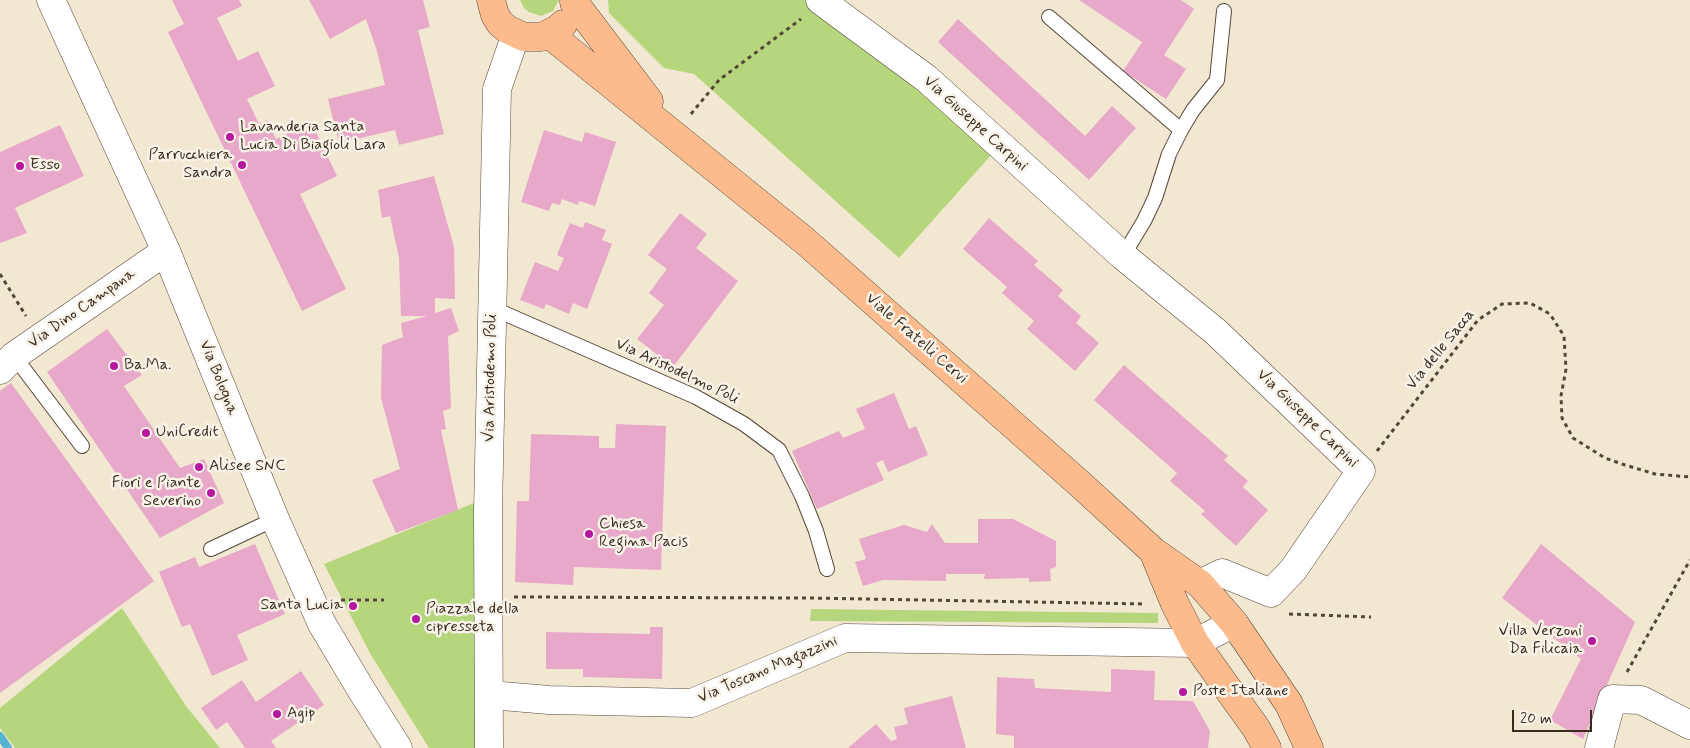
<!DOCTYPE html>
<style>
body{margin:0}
#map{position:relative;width:1690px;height:748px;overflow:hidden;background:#f2e8d1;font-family:Mynerve,sans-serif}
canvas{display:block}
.scale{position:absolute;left:1512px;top:710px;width:80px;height:22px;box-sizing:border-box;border:2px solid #3b2a1e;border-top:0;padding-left:6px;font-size:15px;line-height:18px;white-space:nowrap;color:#3b2a1e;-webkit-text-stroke:4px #f7f3e8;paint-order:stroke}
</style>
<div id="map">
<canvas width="1690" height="748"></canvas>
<div class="scale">20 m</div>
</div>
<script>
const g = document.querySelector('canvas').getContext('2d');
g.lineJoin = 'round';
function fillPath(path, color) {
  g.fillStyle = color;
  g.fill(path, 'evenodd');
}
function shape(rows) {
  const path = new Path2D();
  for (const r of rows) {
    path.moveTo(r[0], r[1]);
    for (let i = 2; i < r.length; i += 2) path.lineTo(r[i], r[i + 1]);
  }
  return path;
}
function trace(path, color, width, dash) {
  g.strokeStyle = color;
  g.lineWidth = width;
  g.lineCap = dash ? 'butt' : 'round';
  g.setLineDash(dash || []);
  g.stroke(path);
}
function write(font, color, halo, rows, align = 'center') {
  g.font = font + ' Mynerve,sans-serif';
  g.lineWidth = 5;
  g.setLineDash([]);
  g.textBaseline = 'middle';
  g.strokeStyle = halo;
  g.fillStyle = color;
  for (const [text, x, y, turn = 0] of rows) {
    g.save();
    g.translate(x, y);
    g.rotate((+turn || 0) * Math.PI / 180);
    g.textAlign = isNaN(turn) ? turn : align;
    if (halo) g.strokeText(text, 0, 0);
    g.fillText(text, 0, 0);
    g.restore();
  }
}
const green = shape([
 [520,0,559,0,553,11,541,16,529,12,524,8],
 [608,0,804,0,918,87,993,153,899,258,694,74,664,68,609,13],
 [474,503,476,748,429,748,371,655,324,564],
 [122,608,186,706,220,748,15,748,0,728,0,708],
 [811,609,1158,613,1158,623,810,621]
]);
const stream = shape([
 [0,736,8,748]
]);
const building = shape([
 [172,0,239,0,242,6,217,18,238,61,258,51,275,86,247,99,259,124,267,120,276,139,311,122,337,176,300,194,346,289,302,311,168,32,184,24],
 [309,0,423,0,430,27,418,30,444,134,399,145,395,130,339,143,328,99,385,85,377,51,366,19,330,39],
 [1079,0,1181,0,1194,9,1164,55,1186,69,1166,99,1123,71,1142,42],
 [958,19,1085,136,1112,106,1136,128,1089,180,938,42],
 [60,125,84,176,15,208,27,233,0,243,0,152],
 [544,130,582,142,585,132,616,142,595,206,579,201,578,205,562,199,560,205,552,203,549,211,521,202],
 [434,176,454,247,455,299,435,298,435,313,451,308,459,331,448,336,451,408,443,411,446,429,441,430,458,510,396,533,372,480,400,469,381,398,382,345,403,337,401,323,427,316,401,316,399,258,390,216,382,218,378,190],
 [680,213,707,234,696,248,738,281,673,367,637,339,664,305,649,293,667,269,648,255],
 [989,218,1038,261,1034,265,1063,290,1058,296,1081,316,1076,323,1099,343,1075,371,1027,329,1034,321,1002,293,1007,287,963,249],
 [585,222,606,230,602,240,612,244,587,309,573,303,569,314,546,304,544,309,520,300,535,262,558,271,564,258,557,255,570,223,583,228],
 [107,329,142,375,124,386,180,468,204,459,224,503,160,538,47,372],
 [1124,365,1228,456,1224,460,1248,481,1243,487,1268,510,1236,546,1201,514,1205,511,1170,481,1177,473,1094,400],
 [11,383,154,581,0,693,0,391],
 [894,393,909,429,916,426,928,455,888,472,883,460,876,463,884,480,817,509,792,451,839,431,843,438,865,429,856,409],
 [616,424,666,426,661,570,574,567,573,585,515,582,517,501,529,501,531,434,599,436,599,448,615,448],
 [978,519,1013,519,1056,541,1056,567,1050,569,1051,581,1029,582,1029,578,984,579,985,574,946,574,946,581,883,580,863,586,855,562,866,559,859,539,904,525,927,532,932,524,945,543,978,543],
 [255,544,285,614,237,635,248,660,212,676,190,624,182,627,159,572,195,557,199,567],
 [1541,544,1635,622,1583,739,1550,720,1581,659,1502,598],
 [650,627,663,627,662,679,583,677,583,669,546,669,546,632,650,634],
 [1111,669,1155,671,1154,700,1193,701,1210,731,1208,748,1014,748,1014,736,996,734,997,677,1034,679,1035,688,1111,692],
 [301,671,324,705,271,741,276,748,245,748,227,722,216,730,201,708,242,680,256,702],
 [952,696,966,748,848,748,876,724,891,741,897,739,894,727,908,724,904,708]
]);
const path = shape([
 [691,114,719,80,801,19],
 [0,274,26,316],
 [1377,451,1478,320,1502,304,1530,303,1550,314,1564,336,1566,369,1561,396,1562,418,1573,438,1605,458,1625,465,1655,474,1690,477],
 [514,597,811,598,1145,604],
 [341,600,384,600],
 [1289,614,1371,617],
 [1627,672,1690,560]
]);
const service = shape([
 [1049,17,1181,130],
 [1123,256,1144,221,1155,198,1169,154,1181,130,1193,110,1217,80,1224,11],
 [492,308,696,397,744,424,779,450,802,496,816,531,827,569],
 [14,356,82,446],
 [211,549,275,519]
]);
const minor = shape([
 [820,0,927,79,1123,256,1216,332,1361,471,1293,570,1271,593,1222,573,1200,584],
 [0,370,14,356,166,251],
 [490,695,549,700,692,703,845,638,1195,643,1234,623],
 [489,748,488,511,497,89,516,34],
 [1599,748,1612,699,1641,700,1690,725]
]);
const tertiary = shape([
 [51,0,166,251,275,519,322,624,362,691,398,748]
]);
const primary = shape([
 [491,0,495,15,500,23,507,29,524,37,541,37,558,29,563,24],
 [574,2,649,101],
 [549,34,805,241,1080,484,1153,551,1200,584,1234,623,1289,704,1309,748],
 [1153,551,1175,604,1195,643,1256,728,1267,748]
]);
const markers = [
 [230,137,5,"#b5179e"],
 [242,165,5,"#b5179e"],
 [20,166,5,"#b5179e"],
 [114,366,5,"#b5179e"],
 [146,433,5,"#b5179e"],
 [199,467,5,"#b5179e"],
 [211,493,5,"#b5179e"],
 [589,534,5,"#b5179e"],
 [353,606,5,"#b5179e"],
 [416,619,5,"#b5179e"],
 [1592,641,5,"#b5179e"],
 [1183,692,5,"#b5179e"],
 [277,714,5,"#b5179e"]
];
const streetNames = [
 ["Via Giuseppe Carpini",975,124,42],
 ["Via Dino Campana",82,309,-35],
 ["Viale Fratelli Cervi",916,339,41],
 ["Via delle Sacca",1441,350,-51],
 ["Via Aristodelmo Poli",677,372,25],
 ["Via Bologna",218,378,68],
 ["Via Aristodemo Poli",491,378,-89],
 ["Via Giuseppe Carpini",1307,419,44],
 ["Via Toscano Magazzini",768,670,-23]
];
const poiNames = [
 ["Lavanderia Santa",240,128],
 ["Lucia Di Biagioli Lara",240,146],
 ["Parrucchiera",232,156,"right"],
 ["Sandra",232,174,"right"],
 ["Esso",30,166],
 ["Ba.Ma.",124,366],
 ["UniCredit",156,433],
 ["Alisee SNC",209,467],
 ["Fiori e Piante",201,484,"right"],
 ["Severino",201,502,"right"],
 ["Chiesa",599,525],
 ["Regina Pacis",599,543],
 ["Santa Lucia",343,606,"right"],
 ["Piazzale della",426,610],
 ["cipresseta",426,628],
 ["Villa Verzoni",1582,632,"right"],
 ["Da Filicaia",1582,650,"right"],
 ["Poste Italiane",1193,692],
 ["Agip",287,714]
];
fillPath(green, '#b6d67d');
trace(stream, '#56b3d4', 8);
fillPath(building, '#e7a8c9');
trace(service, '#564639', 16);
trace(minor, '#564639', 29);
trace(tertiary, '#564639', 29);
trace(primary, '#564639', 29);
trace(path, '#564639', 3, [4, 4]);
trace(service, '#fff', 14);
trace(minor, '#fff', 28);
trace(tertiary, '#fff', 28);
trace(primary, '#fbbb8d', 28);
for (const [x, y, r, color] of markers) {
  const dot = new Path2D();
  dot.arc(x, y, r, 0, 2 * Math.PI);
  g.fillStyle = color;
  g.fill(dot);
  trace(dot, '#f7f3e8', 2);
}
write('16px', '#3b2a1e', '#f7f3e8', streetNames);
write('16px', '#3b2a1e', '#f7f3e8', poiNames, 'left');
</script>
